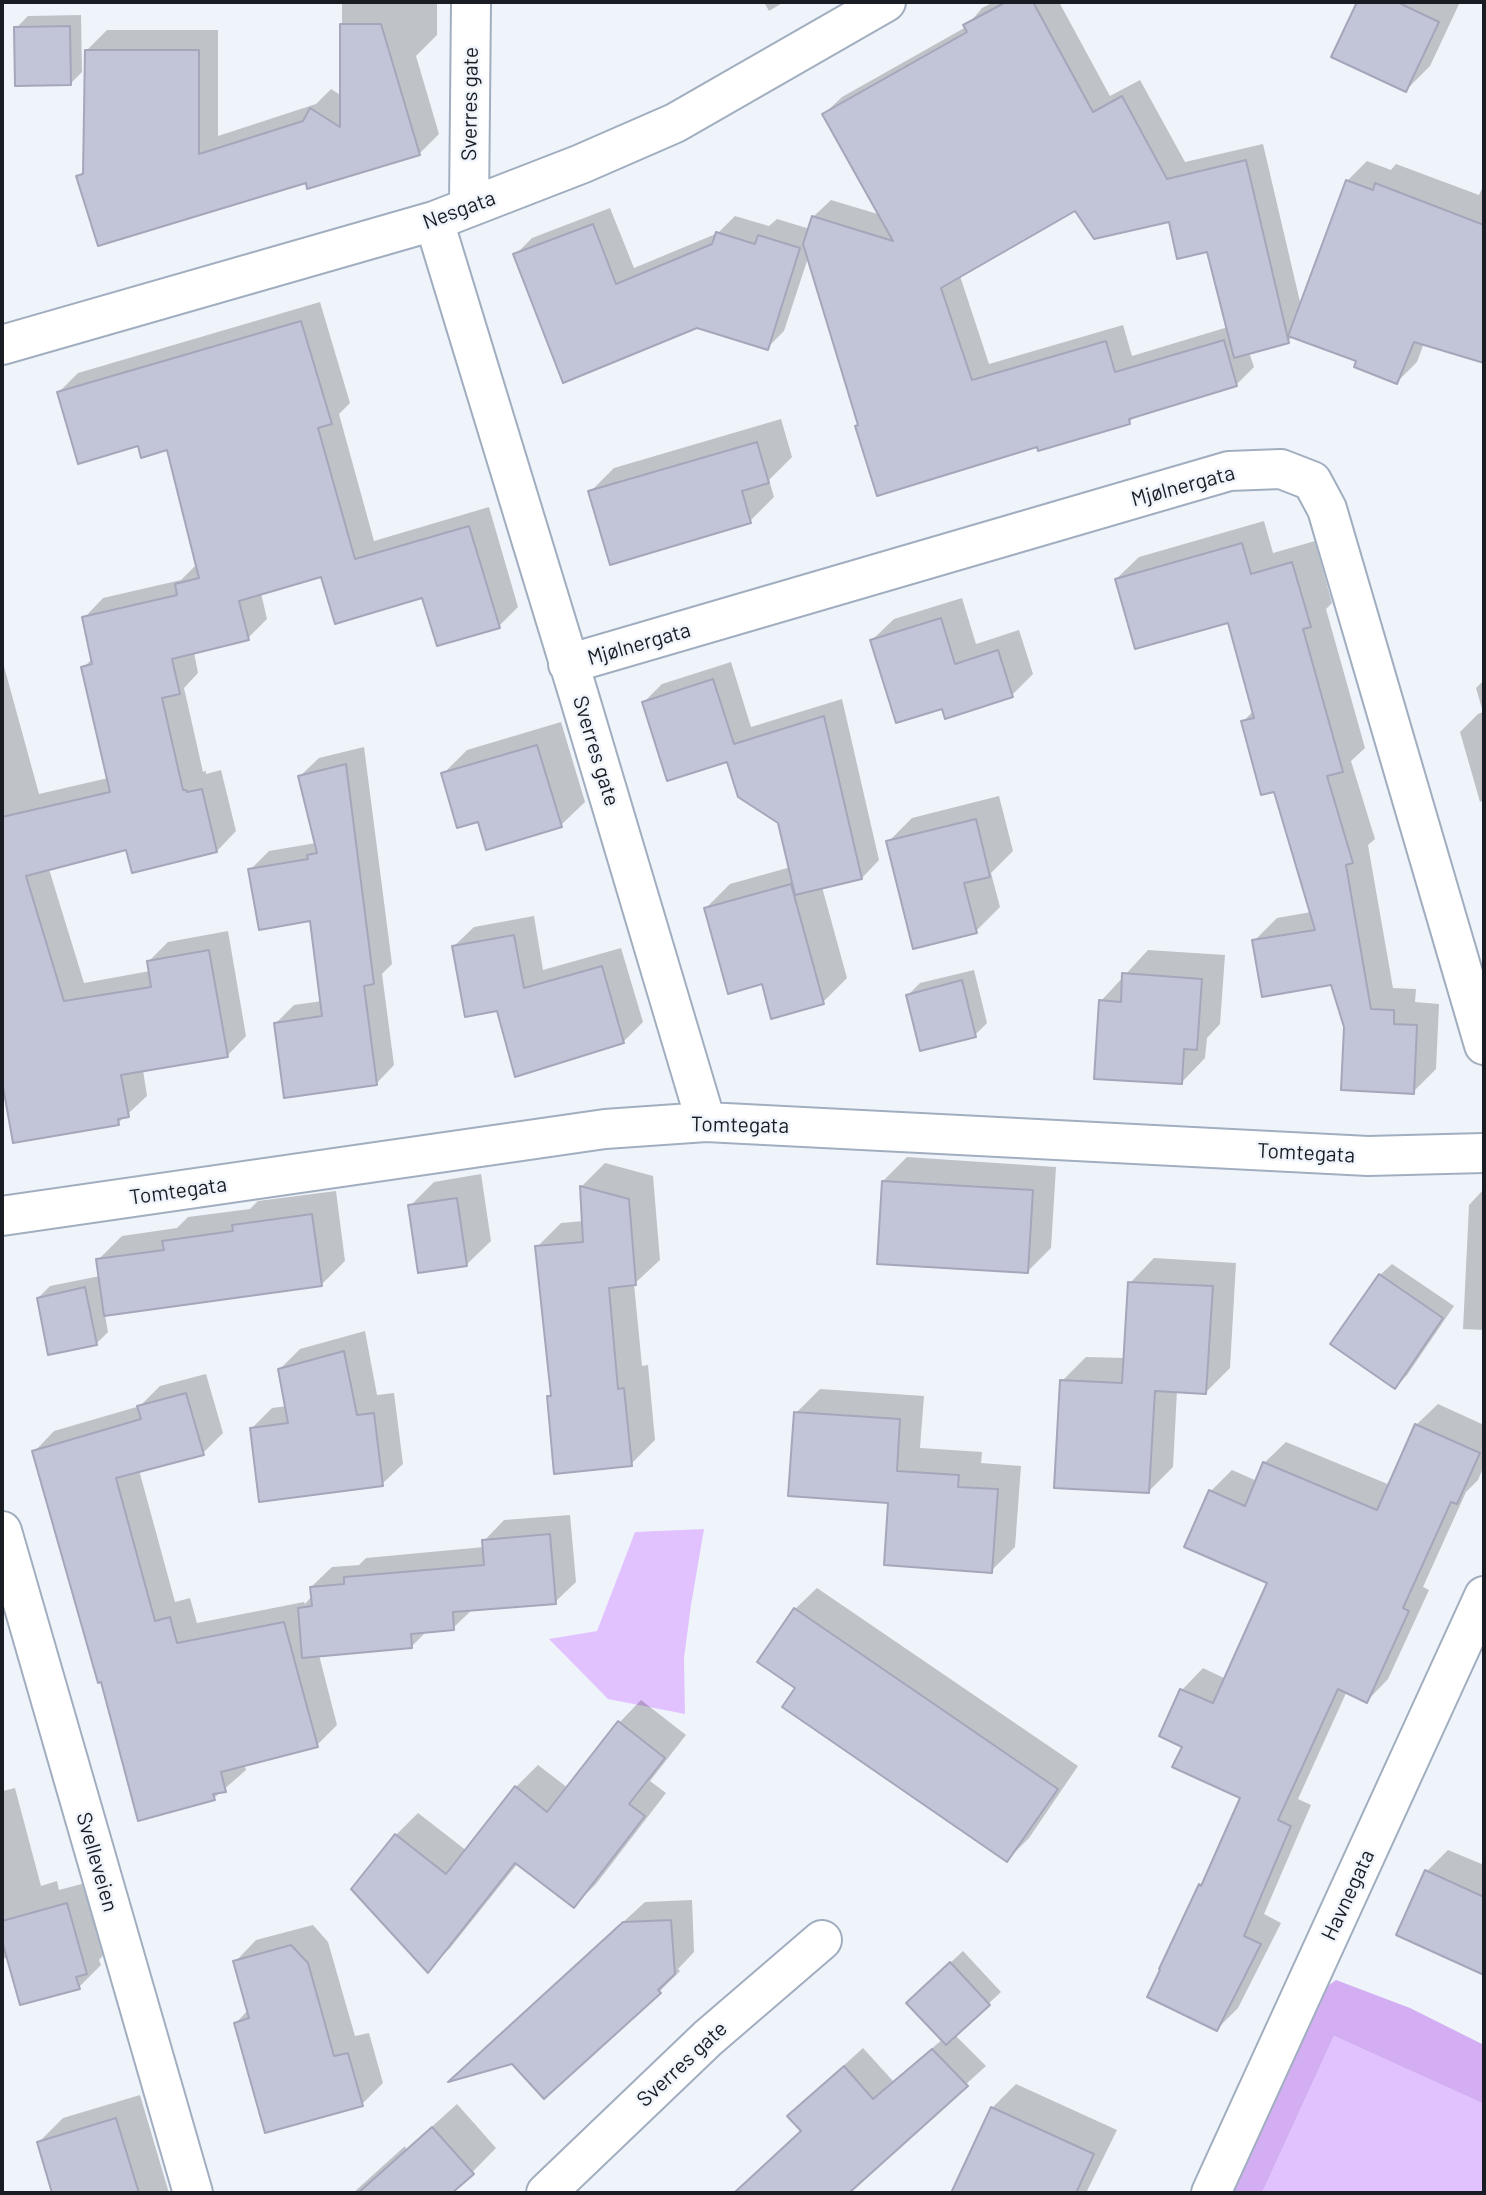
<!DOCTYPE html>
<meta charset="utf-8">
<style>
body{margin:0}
#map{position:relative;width:1486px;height:2195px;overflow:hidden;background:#eff4fb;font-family:Barlow,sans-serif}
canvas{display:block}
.frame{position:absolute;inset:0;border:4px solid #191d23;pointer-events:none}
</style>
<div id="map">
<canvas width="1486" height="2195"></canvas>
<div class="frame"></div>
</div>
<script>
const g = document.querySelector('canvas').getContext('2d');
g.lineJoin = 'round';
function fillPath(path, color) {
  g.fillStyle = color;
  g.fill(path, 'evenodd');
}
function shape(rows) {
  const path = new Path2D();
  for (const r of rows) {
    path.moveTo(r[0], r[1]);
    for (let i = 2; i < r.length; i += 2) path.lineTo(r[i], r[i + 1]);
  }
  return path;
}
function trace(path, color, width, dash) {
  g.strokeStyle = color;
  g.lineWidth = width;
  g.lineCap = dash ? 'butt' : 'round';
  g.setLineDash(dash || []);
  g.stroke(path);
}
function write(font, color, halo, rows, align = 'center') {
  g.font = font + ' Barlow,sans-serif';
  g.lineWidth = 5;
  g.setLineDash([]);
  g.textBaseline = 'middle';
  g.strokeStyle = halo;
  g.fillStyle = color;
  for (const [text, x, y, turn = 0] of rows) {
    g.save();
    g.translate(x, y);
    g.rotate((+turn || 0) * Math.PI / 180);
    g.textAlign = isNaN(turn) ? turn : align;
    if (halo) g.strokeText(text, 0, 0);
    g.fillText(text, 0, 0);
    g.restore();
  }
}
const green = shape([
 [704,1529,691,1605,684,1658,685,1714,608,1699,549,1639,597,1631,635,1532],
 [1334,2036,1484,2104,1484,2193,1262,2193]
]);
const forest = shape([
 [1336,1980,1410,2008,1484,2045,1484,2104,1334,2036,1262,2193,1207,2193,1292,2012]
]);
const shadow = shape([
 [342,2,437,2,437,35,416,56,439,134,419,154,307,181,78,176,85,170,87,50,107,30,218,30,218,136,316,104,331,89,342,96],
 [764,2,784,2,769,11],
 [994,2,1059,2,1110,96,1140,80,1185,162,1263,144,1301,306,1347,181,1367,161,1391,170,1396,164,1479,195,1484,184,1484,361,1424,343,1417,362,1397,382,1358,360,1293,336,1288,341,1249,352,1254,367,1236,385,1137,415,1129,422,1038,445,860,423,809,255,784,331,767,348,515,255,532,238,610,208,634,268,718,233,735,216,769,226,777,219,810,229,813,217,831,200,881,215,824,114,842,97,966,27,982,8],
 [1076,208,1170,220,1209,250,1228,327,1132,356,1123,325,989,364,960,276],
 [1359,2,1460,2,1430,66,1406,90,1334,56],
 [81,15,82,72,71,83,16,28,28,16],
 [320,302,350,403,339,414,374,541,489,507,518,607,499,626,423,596,323,575,261,593,267,619,248,638,194,652,198,673,184,688,203,772,206,771,206,774,221,770,236,831,217,851,127,848,49,869,84,983,150,971,149,961,168,942,228,931,246,1036,227,1056,143,1070,147,1096,118,1123,14,1141,2,1071,2,659,39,794,108,778,83,668,93,658,84,618,103,598,181,580,197,564,168,448,139,444,59,392,78,373],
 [781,419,792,457,769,480,774,497,750,521,590,492,614,468],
 [1264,521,1273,553,1315,541,1332,603,1326,609,1365,748,1351,761,1375,839,1368,845,1393,988,1416,989,1415,1002,1439,1004,1436,1069,1413,1092,1345,1027,1332,983,1254,941,1277,918,1311,912,1275,789,1243,722,1254,710,1229,620,1116,579,1139,557],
 [962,598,976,644,1019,630,1033,674,1012,695,943,707,872,640,894,619],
 [731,662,751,727,842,699,879,860,862,878,822,887,847,978,823,1002,763,982,706,908,730,884,791,867,780,822,728,760,644,702,662,684],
 [1484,680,1484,800,1480,802,1460,732,1478,714,1483,712,1476,688],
 [561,722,585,802,561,825,443,774,467,750],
 [364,747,392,964,382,974,394,1065,376,1084,276,1023,294,1005,322,1001,311,919,250,870,269,851,316,843,300,776,319,758],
 [999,796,1013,851,991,873,1000,907,976,931,888,842,912,818],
 [534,916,543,970,621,948,643,1022,623,1042,498,1009,454,946,474,927],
 [1148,950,1225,955,1220,1024,1207,1038,1205,1058,1181,1083,1101,1001],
 [974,970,987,1023,975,1035,908,995,920,983],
 [907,1157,1056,1167,1051,1248,1027,1272,883,1181],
 [605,1163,653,1176,660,1260,634,1284,642,1366,648,1365,655,1440,631,1464,549,1397,552,1393,537,1247,561,1223,584,1221,581,1187],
 [481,1174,491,1241,466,1265,410,1206,434,1182],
 [1484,1189,1484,1330,1463,1329,1469,1205],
 [336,1191,345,1261,321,1285,105,1315,108,1332,96,1344,38,1298,50,1286,100,1276,98,1260,122,1236,177,1228,188,1217,250,1209,258,1201],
 [1154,1258,1236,1263,1230,1368,1206,1392,1177,1390,1173,1467,1149,1491,1062,1381,1086,1357,1126,1358,1130,1283],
 [1392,1264,1454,1306,1407,1375,1395,1387,1380,1275],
 [365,1331,377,1395,394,1393,403,1464,382,1484,252,1428,272,1408,287,1406,280,1369,300,1349],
 [206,1374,223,1433,203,1453,139,1470,175,1602,190,1598,197,1623,304,1602,305,1604,312,1596,311,1587,332,1567,359,1565,366,1558,484,1547,484,1541,504,1520,570,1515,576,1582,555,1602,473,1609,453,1628,428,1630,411,1647,319,1655,337,1725,317,1745,244,1764,246,1770,214,1798,102,1680,34,1452,54,1431,140,1406,160,1386],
 [820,1389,924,1396,920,1448,982,1452,981,1463,1021,1466,1015,1547,991,1571,890,1501,796,1413],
 [1438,1404,1484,1425,1484,1466,1478,1480,1466,1492,1423,1587,1429,1590,1388,1679,1367,1701,1347,1691,1298,1799,1311,1805,1264,1914,1281,1923,1238,2008,1217,2029,1161,1969,1201,1886,1205,1881,1242,1797,1184,1746,1182,1690,1203,1668,1226,1679,1269,1582,1211,1491,1232,1470,1257,1481,1264,1463,1286,1442,1390,1485,1416,1425],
 [817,1588,1078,1766,1029,1838,1007,1860,798,1687,795,1609],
 [641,1700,686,1735,650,1781,666,1793,596,1884,574,1906,518,1863,450,1948,428,1970,396,1835,418,1813,467,1851,516,1787,538,1765,568,1788,619,1723],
 [2,1788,3,1791,15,1788,41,1886,57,1881,59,1890,89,1882,108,1950,99,1960,101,1965,79,1987,8,1957,2,1959],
 [1448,1850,1484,1865,1484,1964,1478,1970,1427,1871],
 [692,1900,694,1952,678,1969,680,1971,659,1992,471,2062,645,1902],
 [313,1925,328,1942,355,2036,369,2033,383,2083,362,2104,236,2023,248,2010,235,1962,256,1940],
 [963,1951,1001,1992,955,2035,986,2066,846,2193,736,2193,803,2131,808,2098,863,2048,893,2081,943,2039,920,1991],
 [1016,2084,1117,2130,1086,2193,953,2193,992,2108],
 [140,2095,169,2193,64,2193,61,2182,39,2142,63,2118],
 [457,2104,496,2148,452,2193,353,2193,405,2146,406,2150]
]);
const building = shape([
 [1006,2,1033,2,1093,112,1122,96,1167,179,1246,160,1289,343,1234,358,1207,252,1177,259,1169,222,1094,239,1075,211,941,288,972,380,1106,341,1115,372,1224,340,1237,386,1129,419,1130,424,1038,451,1037,447,877,496,855,426,858,425,803,244,812,216,893,241,822,114,967,32,963,25,1006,2],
 [1357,2,1397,2,1439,22,1406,92,1331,57,1357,2],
 [340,24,381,24,420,155,307,189,306,183,98,246,76,176,83,174,85,50,199,50,199,154,303,121,310,108,340,127,340,24],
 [70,26,71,85,15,86,14,27,70,26],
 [1346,180,1373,190,1375,183,1484,225,1484,363,1414,342,1397,384,1354,367,1356,361,1288,336,1346,180],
 [593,224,616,284,712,244,716,232,755,244,758,235,800,248,768,350,697,328,563,383,513,254,593,224],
 [301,321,332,424,318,428,355,559,469,526,500,628,437,646,422,598,335,624,321,577,239,601,249,640,172,659,180,694,162,698,183,790,186,790,187,792,202,789,217,852,132,873,126,850,26,876,64,1001,151,987,147,961,209,950,228,1057,121,1075,129,1117,118,1119,119,1125,13,1143,2,1081,2,817,110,792,81,667,92,664,82,617,177,595,175,584,199,578,167,450,141,458,138,446,78,464,57,392,301,321],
 [757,442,769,483,742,491,751,523,610,565,588,491,757,442],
 [1242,543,1251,574,1292,562,1311,627,1303,629,1343,772,1327,776,1353,863,1346,865,1371,1009,1394,1010,1394,1024,1417,1025,1414,1094,1341,1090,1344,1027,1331,985,1262,997,1252,940,1315,930,1274,792,1261,795,1241,721,1254,718,1228,623,1135,649,1115,579,1242,543],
 [941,618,955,664,998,650,1013,697,945,719,942,709,896,723,870,640,941,618],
 [713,679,734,744,824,716,862,879,795,895,778,823,738,797,727,762,667,781,642,702,713,679],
 [537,745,562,827,486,850,478,822,457,828,441,773,537,745],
 [346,764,374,984,364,986,377,1085,284,1098,274,1023,322,1016,310,921,259,930,248,869,308,859,307,855,317,853,298,776,346,764],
 [976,819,990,877,964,883,977,933,913,949,886,841,976,819],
 [791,884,824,1004,771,1019,762,984,728,994,704,908,791,884],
 [514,935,524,988,602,966,624,1043,515,1077,497,1011,465,1017,452,946,514,935],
 [1122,973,1202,979,1197,1050,1184,1049,1182,1084,1094,1079,1099,1000,1121,1002,1122,973],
 [962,980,976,1037,920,1051,906,995,962,980],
 [882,1181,1033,1190,1028,1273,877,1264,882,1181],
 [580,1186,629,1199,636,1285,609,1288,618,1389,624,1388,632,1466,554,1474,547,1396,551,1396,535,1246,583,1242,580,1186],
 [457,1198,467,1266,418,1273,408,1205,457,1198],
 [312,1214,322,1286,104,1316,96,1259,164,1250,162,1241,233,1231,232,1225,312,1214],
 [1379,1274,1443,1318,1395,1389,1330,1344,1379,1274],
 [1128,1282,1213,1286,1206,1394,1155,1391,1149,1493,1054,1488,1060,1380,1122,1383,1128,1282],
 [85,1287,97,1345,48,1355,37,1298,85,1287],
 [344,1351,357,1415,374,1413,383,1486,259,1502,250,1428,288,1423,278,1369,344,1351],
 [186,1393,204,1455,116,1478,155,1621,170,1617,177,1643,284,1622,318,1747,221,1772,226,1792,213,1794,215,1800,138,1821,101,1682,98,1683,32,1451,141,1419,137,1406,186,1393],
 [794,1412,900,1419,897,1471,959,1475,958,1487,998,1489,992,1573,884,1565,888,1503,788,1496,794,1412],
 [1415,1424,1480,1453,1457,1504,1451,1502,1403,1608,1409,1611,1367,1703,1338,1689,1278,1820,1291,1826,1244,1936,1261,1944,1217,2031,1147,1997,1160,1970,1159,1969,1199,1884,1201,1886,1240,1798,1172,1767,1182,1747,1159,1736,1180,1689,1213,1703,1267,1583,1184,1547,1209,1490,1245,1506,1263,1462,1377,1510,1415,1424],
 [550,1534,556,1604,453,1612,454,1630,411,1634,412,1648,302,1658,298,1608,312,1606,310,1587,344,1584,344,1577,484,1565,482,1540,550,1534],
 [794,1608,1058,1789,1007,1862,782,1707,795,1688,757,1662,794,1608],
 [618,1721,665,1758,629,1804,645,1816,574,1908,515,1863,428,1973,351,1889,395,1834,446,1874,515,1786,547,1812,618,1721],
 [1425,1870,1484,1897,1484,1975,1396,1935,1425,1870],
 [67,1903,87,1974,76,1977,80,1989,20,2005,2,1941,2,1921,67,1903],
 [671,1920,675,1974,658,1990,661,1993,544,2099,512,2064,448,2082,623,1922,671,1920],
 [291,1945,308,1963,334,2056,348,2053,363,2106,265,2133,234,2023,249,2018,233,1961,291,1945],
 [950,1962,990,2005,946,2045,906,2003,950,1962],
 [932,2049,968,2086,849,2193,734,2193,801,2131,787,2116,844,2066,873,2099,932,2049],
 [991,2107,1094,2154,1076,2193,951,2193,991,2107],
 [116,2118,139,2193,52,2193,37,2142,116,2118],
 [432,2127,474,2174,452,2193,358,2193,432,2127]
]);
const minor = shape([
 [469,207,471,2],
 [434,221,579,696,706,1122],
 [2,345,434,221,581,164,675,123,886,2],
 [568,664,1229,471,1281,469,1312,481,1327,509,1484,1045],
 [2,1216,605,1129,706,1122,1368,1156,1484,1153],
 [546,2193,708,2038,822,1940],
 [1211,2193,1484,1596]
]);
const tertiary = shape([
 [2,1531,193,2193]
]);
const streetNames = [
 ["Sverres gate",470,104,-89],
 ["Nesgata",459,210,-20],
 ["Mjølnergata",1183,486,-15],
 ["Mjølnergata",639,644,-16],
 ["Sverres gate",596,751,73],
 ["Tomtegata",740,1125,1],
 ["Tomtegata",1306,1153,3],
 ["Tomtegata",178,1191,-8],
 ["Svelleveien",97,1862,74],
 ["Havnegata",1348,1895,-65],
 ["Sverres gate",682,2064,-43]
];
fillPath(green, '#e1c2fe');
fillPath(forest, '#d3aef3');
fillPath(shadow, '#0003');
fillPath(building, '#c2c4d8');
trace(building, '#a5a6ba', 2);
trace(minor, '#a1aebf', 42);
trace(tertiary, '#a1aebf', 42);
trace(minor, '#fff', 38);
trace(tertiary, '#fff', 38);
write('21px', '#191d23', '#eff4fb', streetNames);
</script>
